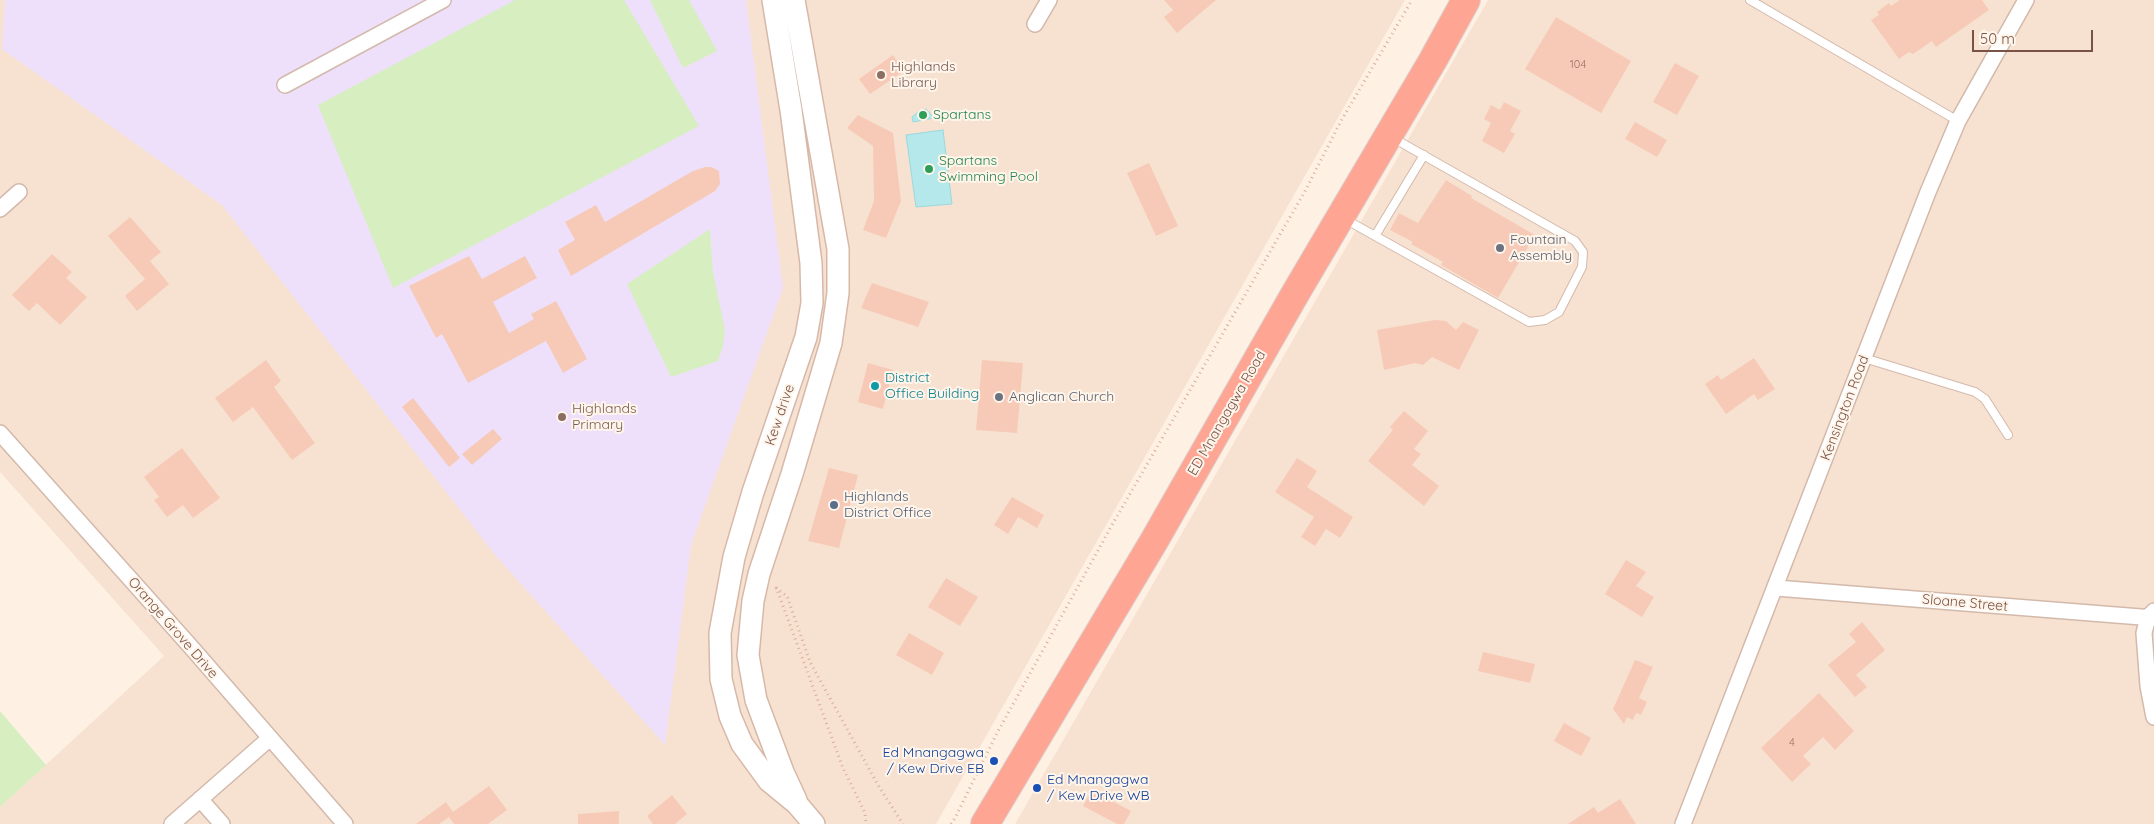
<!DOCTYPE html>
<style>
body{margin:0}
#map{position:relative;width:2154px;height:824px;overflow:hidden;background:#fef1e3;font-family:Quicksand,sans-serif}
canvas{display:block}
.scale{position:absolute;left:1972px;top:30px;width:121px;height:22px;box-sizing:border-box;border:2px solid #795346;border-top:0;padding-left:6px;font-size:15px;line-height:18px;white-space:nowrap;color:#795346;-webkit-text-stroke:4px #fff5eb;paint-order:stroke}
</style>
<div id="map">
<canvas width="2154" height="824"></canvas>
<div class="scale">50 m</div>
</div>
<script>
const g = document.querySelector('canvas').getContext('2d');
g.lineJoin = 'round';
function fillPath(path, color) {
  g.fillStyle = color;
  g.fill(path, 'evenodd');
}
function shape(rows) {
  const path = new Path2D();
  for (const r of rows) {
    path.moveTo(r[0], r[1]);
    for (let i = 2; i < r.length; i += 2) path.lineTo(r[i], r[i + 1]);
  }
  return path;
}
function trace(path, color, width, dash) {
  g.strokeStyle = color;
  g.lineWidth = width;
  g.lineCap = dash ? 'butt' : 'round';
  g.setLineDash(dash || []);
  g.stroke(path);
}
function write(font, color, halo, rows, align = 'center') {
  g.font = font + ' Quicksand,sans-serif';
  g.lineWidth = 4;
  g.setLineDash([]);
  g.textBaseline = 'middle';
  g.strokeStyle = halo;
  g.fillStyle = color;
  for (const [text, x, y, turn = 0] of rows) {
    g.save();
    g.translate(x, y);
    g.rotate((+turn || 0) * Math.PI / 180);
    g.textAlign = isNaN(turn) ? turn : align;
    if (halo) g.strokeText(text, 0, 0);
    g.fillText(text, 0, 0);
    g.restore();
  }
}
const residential = shape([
 [0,0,1405,0,936,824,0,824,0,807,164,656,0,472],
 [1488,0,2154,0,2154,824,1015,824]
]);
const education = shape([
 [5,0,746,0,783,288,691,545,665,745,496,556,222,205,2,49]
]);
const green = shape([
 [515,0,624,0,699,126,393,288,318,105],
 [650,0,689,0,717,51,683,68],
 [710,229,713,272,725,330,723,346,718,361,671,377,627,284],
 [0,711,46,765,0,807]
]);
const water = shape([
 [926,109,934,118,913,122,912,117,919,111,926,109],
 [943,130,952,204,916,207,906,135,943,130]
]);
const building = shape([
 [1164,0,1216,0,1177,33,1164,17,1173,10],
 [1900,0,1982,0,1989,10,1936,47,1932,41,1913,54,1909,52,1899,59,1871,20,1879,15,1877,12,1889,3,1891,6],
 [1556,17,1631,61,1601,113,1525,69],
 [893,55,904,71,870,94,859,79],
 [1675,63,1699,76,1677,115,1653,102],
 [1504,102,1521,111,1510,131,1515,134,1504,153,1482,141,1491,123,1484,119,1491,105,1500,110],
 [858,115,893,133,901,201,886,238,863,230,874,201,873,146,847,128],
 [1635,122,1667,140,1657,157,1625,139],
 [1149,163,1178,226,1156,236,1127,173],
 [705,167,711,167,719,171,720,184,715,191,571,276,558,250,575,240,565,222,596,205,605,222,693,171],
 [1446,180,1472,196,1471,198,1535,235,1498,298,1441,265,1443,262,1411,244,1413,242,1390,230,1399,213,1418,223],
 [130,217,161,252,150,261,169,284,137,311,125,296,145,279,108,236],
 [52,254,72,272,66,278,87,297,60,325,37,303,29,311,12,295],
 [469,256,482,279,525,256,537,278,493,302,509,333,534,319,531,314,556,301,587,359,563,373,546,341,468,383,442,334,436,338,409,286],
 [872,283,929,302,918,327,861,308],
 [1435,320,1446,321,1456,330,1463,322,1479,330,1459,370,1432,357,1423,365,1415,363,1384,370,1377,330],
 [1754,358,1775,389,1758,400,1754,394,1726,414,1705,384,1718,375,1721,380],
 [266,360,281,381,274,387,315,443,292,460,253,407,233,422,215,398],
 [982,360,1023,363,1017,433,976,430],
 [868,363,893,370,883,409,858,402],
 [413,398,460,458,449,467,402,407],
 [1404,411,1428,431,1414,449,1421,454,1412,465,1439,486,1424,506,1368,461,1393,430,1390,427],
 [493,429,502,439,472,465,462,454],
 [182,448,220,498,193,518,183,505,167,517,154,500,159,497,144,477],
 [1297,458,1317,471,1307,487,1353,517,1340,538,1326,529,1315,546,1301,537,1314,517,1275,492],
 [829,468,858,475,839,548,808,541],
 [1012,497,1044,515,1037,528,1018,517,1008,534,994,525],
 [1626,560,1646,572,1636,586,1654,597,1642,617,1605,594],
 [946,578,978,597,960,626,928,607],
 [1862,622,1885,650,1856,675,1867,687,1855,697,1828,665,1856,642,1849,634],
 [909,633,944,653,932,675,896,655],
 [1483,652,1535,664,1530,683,1478,671],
 [1635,660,1653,667,1639,698,1647,702,1641,715,1636,713,1633,720,1627,717,1624,724,1613,709],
 [1819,693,1854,731,1835,750,1823,737,1803,756,1811,764,1792,782,1761,748],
 [1564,723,1591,738,1581,756,1554,741],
 [489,786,507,810,488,824,454,824,449,817,439,824,416,824,446,802,453,812],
 [1092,790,1131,811,1124,824,1117,824,1083,806],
 [672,795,687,814,675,824,653,824,647,816],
 [1620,799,1636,824,1568,824,1594,807,1598,813],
 [619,811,619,824,578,824,578,814]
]);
const path = shape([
 [776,587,843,768,865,813,866,824],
 [776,588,787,596,810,662,878,785,903,824],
 [951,824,955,818,996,735,1112,525,1304,193,1341,121,1412,0]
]);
const lane = shape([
 [1750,0,1958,121],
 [1343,218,1529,322,1545,320,1559,312,1582,267,1583,252,1575,241,1393,138],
 [1375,236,1424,155],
 [1864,358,1975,392,1985,399,2008,435]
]);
const street = shape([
 [1035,24,1049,0],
 [285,85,443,0],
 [0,209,19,192],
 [0,433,191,647,345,824],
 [1776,588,2154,618],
 [2154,611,2148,617,2144,633,2148,686,2154,717],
 [200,799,222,824],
 [172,824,270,738],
 [1683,824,1928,192,1958,121,2026,0]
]);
const secondary = shape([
 [773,0,791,110,811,263,812,303,806,337,753,492,734,557,720,633,721,679,730,716,742,744,769,781,797,804,814,824],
 [794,0,838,249,838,293,831,343,792,474,759,574,753,601,748,655,756,700,783,772,796,800]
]);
const highway = shape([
 [985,824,1154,541,1295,294,1433,60,1466,0]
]);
const markers = [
 [881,75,5,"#8d6e63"],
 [923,115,5,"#2e9e5b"],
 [929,169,5,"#2e9e5b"],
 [1500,248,5,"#6b7280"],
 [875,386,5,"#0f9aa8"],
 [999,397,5,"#6b7280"],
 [562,417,5,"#8d6e63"],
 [834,505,5,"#5c6f8a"],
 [994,761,5,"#1a4fb4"],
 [1037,788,5,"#1a4fb4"]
];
const numberNames = [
 ["104",1578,65],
 ["4",1792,743]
];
const educationNames = [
 ["Highlands",891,67],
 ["Library",891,83],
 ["Highlands",572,409],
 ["Primary",572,425]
];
const leisureNames = [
 ["Spartans",933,115],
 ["Spartans",939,161],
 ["Swimming Pool",939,177]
];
const worshipNames = [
 ["Fountain",1510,240],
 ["Assembly",1510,256],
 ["Anglican Church",1009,397]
];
const cultureNames = [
 ["District",885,378],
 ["Office Building",885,394]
];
const streetNames = [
 ["Kensington Road",1845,408,-69],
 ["ED Mnangagwa Road",1227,413,-60],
 ["Kew drive",780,415,-71],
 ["Sloane Street",1965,603,5],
 ["Orange Grove Drive",173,628,49]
];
const serviceNames = [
 ["Highlands",844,497],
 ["District Office",844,513]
];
const transitNames = [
 ["Ed Mnangagwa",984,753],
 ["/ Kew Drive EB",984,769],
 ["Ed Mnangagwa",1047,780,"left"],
 ["/ Kew Drive WB",1047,796,"left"]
];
fillPath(residential, '#f7e2d1');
fillPath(education, '#eee0fb');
fillPath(green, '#d7eec0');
fillPath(water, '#b5e8ea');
trace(water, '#9ad9dd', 1);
fillPath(building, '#f7cab8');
trace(lane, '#d3b9ab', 10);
trace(street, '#d3b9ab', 18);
trace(secondary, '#d7b8a8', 24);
trace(highway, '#dcd2cf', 30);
trace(path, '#dcad9b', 3, [1, 4]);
trace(lane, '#fff', 8);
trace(street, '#fff', 15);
trace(secondary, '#fff', 21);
trace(highway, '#ffa594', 28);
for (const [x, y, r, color] of markers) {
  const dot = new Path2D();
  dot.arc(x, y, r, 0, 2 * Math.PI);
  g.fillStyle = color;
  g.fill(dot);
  trace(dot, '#fff5eb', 2);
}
write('11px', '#987162', null, numberNames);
write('14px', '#785e54', '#fff5eb', educationNames, 'left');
write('14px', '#27864d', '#fff5eb', leisureNames, 'left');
write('14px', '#5b616d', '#fff5eb', worshipNames, 'left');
write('14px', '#0d838f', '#fff5eb', cultureNames, 'left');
write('14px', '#795346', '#fff5eb', streetNames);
write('14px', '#4e5e75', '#fff5eb', serviceNames, 'left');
write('14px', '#164399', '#fff5eb', transitNames, 'right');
</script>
